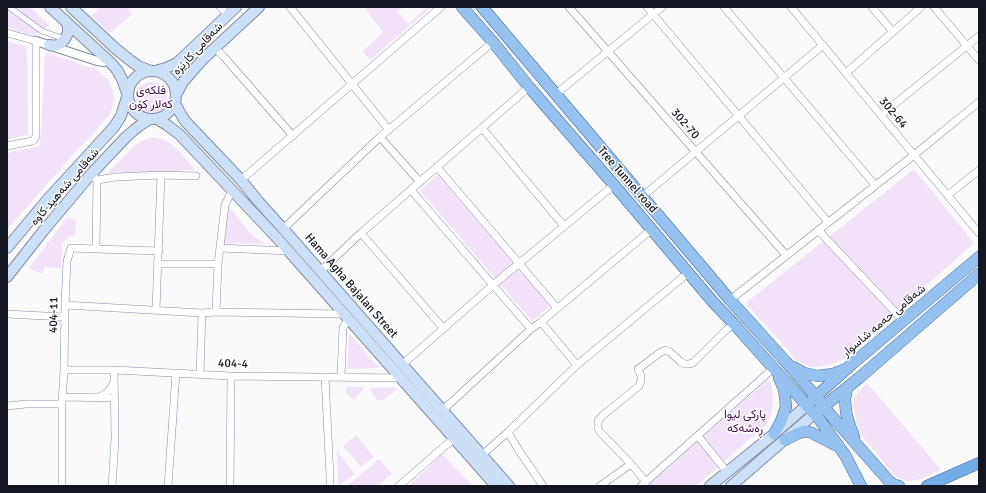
<!DOCTYPE html>
<meta charset="utf-8">
<style>
body{margin:0}
#map{position:relative;width:986px;height:493px;overflow:hidden;background:#fafafa;font-family:Signika,sans-serif}
canvas{display:block}
.frame{position:absolute;inset:0;border:8px solid #141721;pointer-events:none}
</style>
<div id="map">
<canvas width="986" height="493"></canvas>
<div class="frame"></div>
</div>
<script>
const g = document.querySelector('canvas').getContext('2d');
g.lineJoin = 'round';
function fillPath(path, color) {
  g.fillStyle = color;
  g.fill(path, 'evenodd');
}
function shape(rows) {
  const path = new Path2D();
  for (const r of rows) {
    if (r.length === 3) {
      path.moveTo(r[0] + r[2], r[1]);
      path.arc(r[0], r[1], r[2], 0, 2 * Math.PI);
      continue;
    }
    path.moveTo(r[0], r[1]);
    for (let i = 2; i < r.length; i += 2) path.lineTo(r[i], r[i + 1]);
  }
  return path;
}
function trace(path, color, width, dash) {
  g.strokeStyle = color;
  g.lineWidth = width;
  g.lineCap = dash ? 'butt' : 'round';
  g.setLineDash(dash || []);
  g.stroke(path);
}
function write(font, color, halo, rows, align = 'center') {
  g.font = font + ' Signika,Vazirmatn,sans-serif';
  g.lineWidth = 3;
  g.setLineDash([]);
  g.textBaseline = 'middle';
  g.strokeStyle = halo;
  g.fillStyle = color;
  for (const [text, x, y, turn = 0] of rows) {
    g.save();
    g.translate(x, y);
    g.rotate((+turn || 0) * Math.PI / 180);
    g.textAlign = isNaN(turn) ? turn : align;
    if (halo) g.strokeText(text, 0, 0);
    g.fillText(text, 0, 0);
    g.restore();
  }
}
const green = shape([
 [7,7,30,7,49,25,35,36,7,28],
 [100,7,126,7,132,14,110,33,91,16],
 [364,7,402,7,397,11,408,24,427,7,432,7,370,60,363,51,383,32],
 [7,41,27,47,28,135,7,139],
 [45,52,85,66,95,68,109,81,114,96,113,106,109,115,93,134,69,159,7,230,7,153,40,146],
 [151,98,16],
 [151,137,162,139,169,142,182,154,195,170,108,173,134,146,142,141],
 [914,169,974,243,844,359,827,366,818,367,810,367,797,362,788,350,748,306,747,302],
 [438,175,550,306,532,321,420,191],
 [225,202,251,234,265,244,223,243],
 [67,217,76,220,75,236,70,236,62,244,61,268,45,267,41,274,29,268],
 [349,333,379,368,347,369],
 [768,380,772,386,773,399,771,416,766,425,696,486,647,486],
 [867,383,931,458,941,470,922,479,914,480,908,481,904,480,899,478,893,474,859,432,857,424,853,406,854,397],
 [346,387,365,387,354,400,348,394,346,395],
 [395,387,396,390,384,400,377,400,369,388],
 [356,435,374,457,361,467,343,446],
 [337,451,355,474,339,486,338,486],
 [442,454,473,486,408,486,419,476],
 [379,459,392,474,378,486,347,486]
]);
const pedestrian = shape([
 [9,7,42,31,64,39]
]);
const minor = shape([
 [220,7,228,15],
 [290,7,389,130],
 [569,7,786,255],
 [647,7,828,222],
 [724,7,875,185],
 [791,7,979,233],
 [872,7,893,32],
 [934,7,979,60],
 [7,33,36,41,36,136,34,140,32,141,7,146],
 [215,48,224,57,293,136],
 [846,73,921,7],
 [557,94,562,89,662,7],
 [881,115,979,36],
 [482,128,564,226],
 [380,137,420,182],
 [437,167,557,308],
 [94,177,97,180,96,249],
 [97,180,116,177,161,175,196,176],
 [241,180,441,7],
 [411,190,531,329],
 [948,195,979,170],
 [643,196,823,45],
 [283,229,380,137,493,42],
 [818,230,897,314,903,321],
 [361,233,443,328],
 [220,248,289,251],
 [159,264,218,264],
 [319,270,325,267,361,233,529,87],
 [730,300,914,155,979,102],
 [65,305,202,313,216,312,343,314],
 [156,310,161,175],
 [216,312,218,264,225,205,232,190],
 [7,314,64,317],
 [541,322,577,365],
 [403,364,493,285,614,185],
 [64,370,114,370,231,376,401,378],
 [200,374,202,313],
 [325,377,330,476,330,486],
 [341,377,343,328,348,319],
 [62,397,115,398],
 [97,398,105,394,110,389,114,382],
 [7,406,26,404,62,404],
 [443,410,531,329,541,322,652,229],
 [508,432,518,449,543,486],
 [698,436,727,472],
 [482,455,508,432,577,365,688,273],
 [646,482,631,464,600,432,598,428,598,421,602,416,639,386,641,380,641,376,638,369,661,352,666,350,670,352,681,362,685,364,689,364,693,363,726,330,734,324],
 [62,486,62,404,64,370,65,305,67,261,71,248,96,249,159,251],
 [112,486,115,439,114,370],
 [168,486,176,373],
 [230,486,231,376],
 [399,486,454,438],
 [600,486,631,464],
 [641,486,768,373,774,368]
]);
const tertiary = shape([
 [36,41,97,61,103,62,108,61]
]);
const secondary = shape([
 [50,7,111,63,117,70,122,79,127,93],
 [71,7,116,49,131,61,138,66,151,71],
 [49,45,55,46,61,43,65,39,68,33,68,26,65,20],
 [152,95,24],
 [155,71,166,68,177,63,236,7],
 [176,95,183,82,203,59,259,7],
 [175,103,179,111,185,121,241,180,258,201,286,232,509,486],
 [157,119,167,125,179,134,278,239,496,486],
 [7,248,47,200,114,127,121,116,127,97],
 [7,277,44,230,91,174,127,136,139,126,148,120],
 [710,486,774,434,807,405],
 [731,486,814,414]
]);
const primary = shape([
 [462,7,493,42,529,87,614,185,713,302,734,324,819,419,845,455,861,486],
 [482,7,730,300,786,362,816,397,828,412,889,481,894,485,899,486],
 [793,367,804,373,818,376,833,374,843,370],
 [847,388,845,399,846,412,849,423,854,437],
 [811,401,852,364,979,257],
 [818,411,859,378,979,274],
 [774,434,781,421,786,407,785,397,784,389,779,378],
 [785,440,799,433,805,431,812,433,837,446]
]);
const trunk = shape([
 [927,486,979,463]
]);
const streetNames = [
 ["شەقامی کارێزە",198,49,-47],
 ["302-64",893,113,50],
 ["302-70",685,124,49],
 ["Tree Tunnel road",627,180,49],
 ["شەقامی شەهید کاوە",65,187,-49],
 ["Hama Agha Bajalan Street",351,286,49],
 ["404-11",54,315,-89],
 ["شەقامی حەمە شاسوار",884,321,-40],
 ["404-4",233,364,2]
];
const parkNames = [
 ["فلکەی",151,91],
 ["کەلار کۆن",151,105],
 ["پارکی لیوا",745,415],
 ["ڕەشەکە",745,429]
];
fillPath(green, '#f1e2f8');
trace(pedestrian, '#848ca6', 6);
trace(minor, '#848ca6', 8);
trace(tertiary, '#848ca6', 10);
trace(secondary, '#848ca6', 12);
trace(primary, '#3c6a9f', 12);
trace(trunk, '#3c6a9f', 12);
trace(pedestrian, '#fff', 5);
trace(minor, '#fff', 7);
trace(tertiary, '#fff', 8);
trace(secondary, '#cbe0f7', 10);
trace(primary, '#97c1ee', 11);
trace(trunk, '#74ace8', 11);
write('12px', '#141721', '#fff', streetNames);
write('12px', '#420d53', '#fff', parkNames);
</script>
